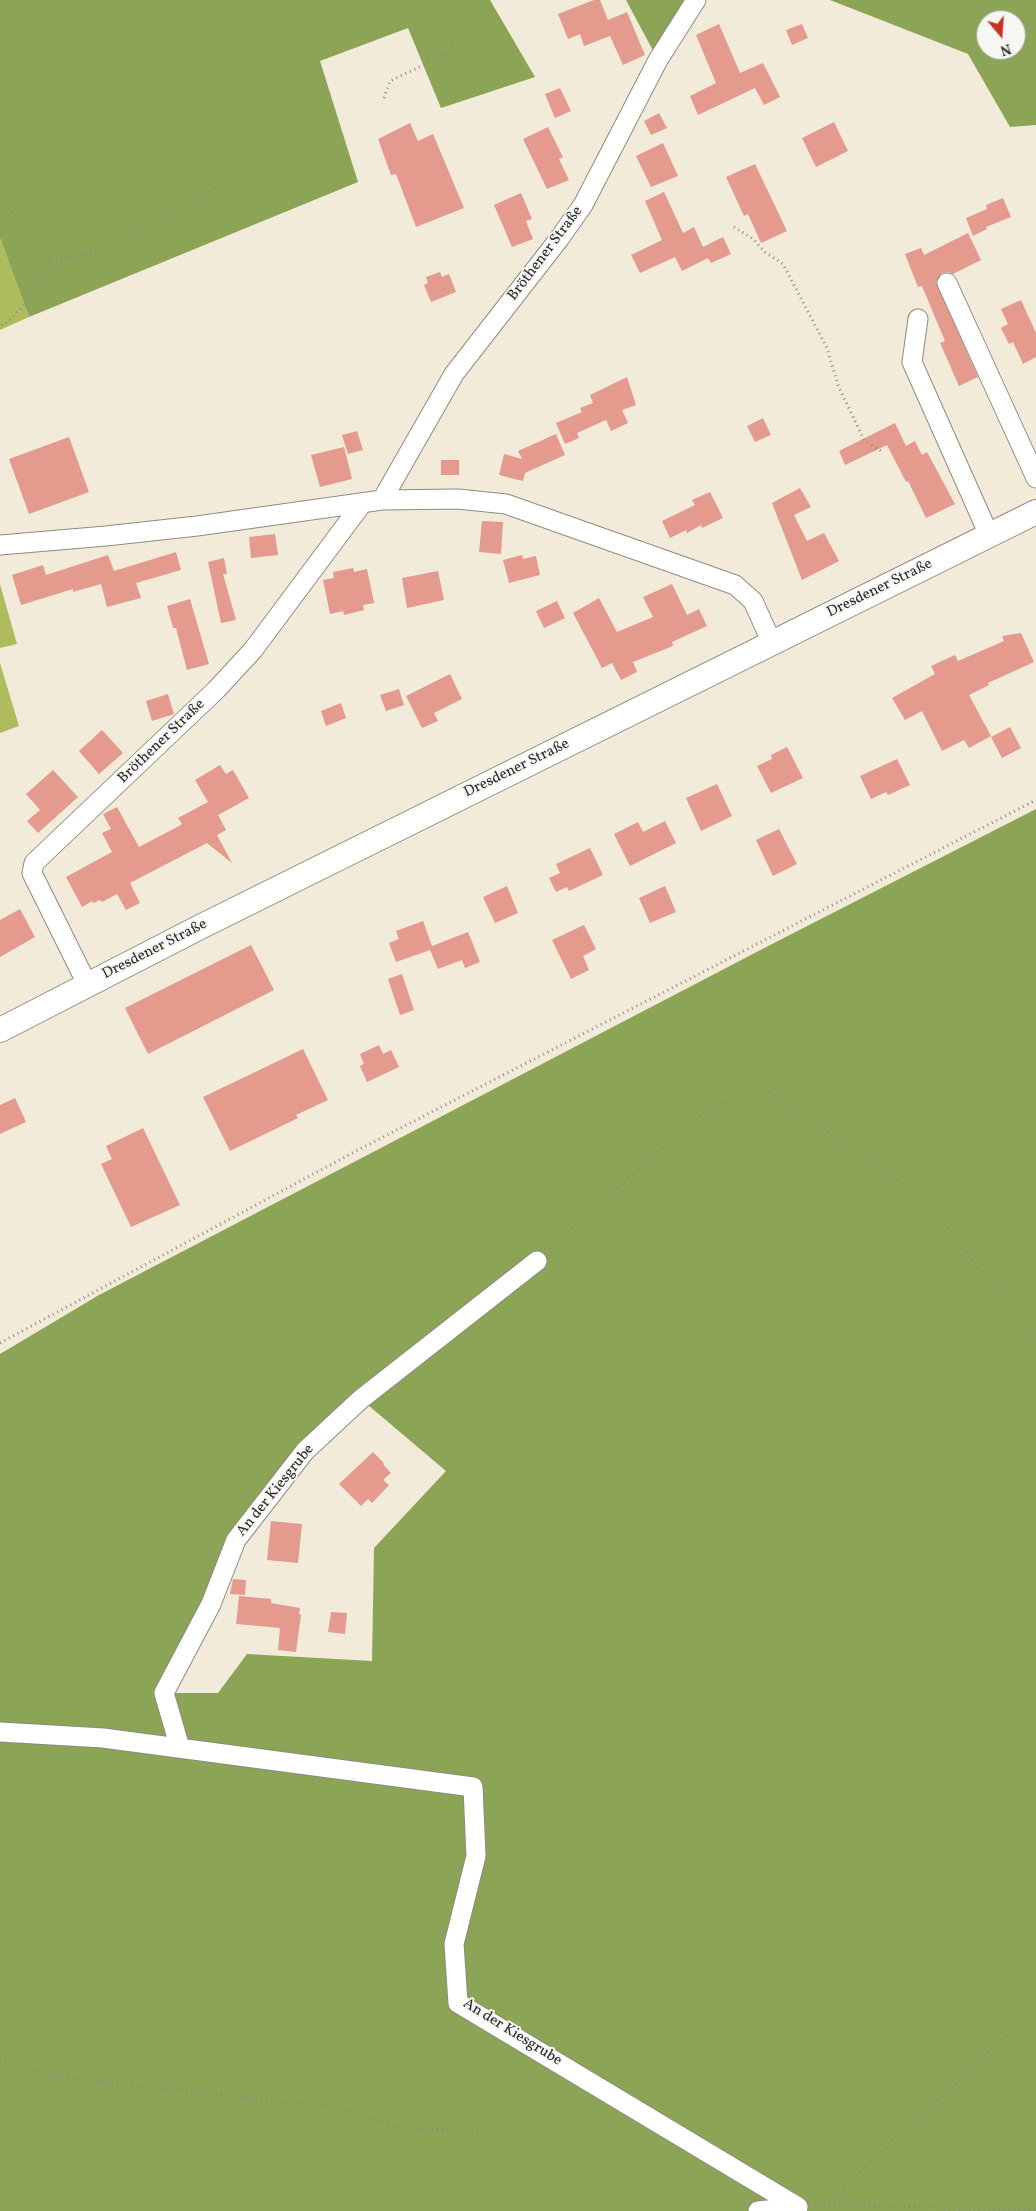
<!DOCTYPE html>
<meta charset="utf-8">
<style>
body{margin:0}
#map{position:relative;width:1036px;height:2211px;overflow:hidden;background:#f3ebda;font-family:Vollkorn,serif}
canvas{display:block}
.north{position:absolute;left:976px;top:10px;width:50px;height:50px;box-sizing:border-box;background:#f6f6f2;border:1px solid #a5a5a2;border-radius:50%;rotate:162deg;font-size:14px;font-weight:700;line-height:20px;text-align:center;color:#2b2b2b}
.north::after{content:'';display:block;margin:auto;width:18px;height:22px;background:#c8321e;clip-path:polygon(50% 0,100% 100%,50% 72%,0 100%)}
</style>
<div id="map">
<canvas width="1036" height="2211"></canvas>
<div class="north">N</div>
</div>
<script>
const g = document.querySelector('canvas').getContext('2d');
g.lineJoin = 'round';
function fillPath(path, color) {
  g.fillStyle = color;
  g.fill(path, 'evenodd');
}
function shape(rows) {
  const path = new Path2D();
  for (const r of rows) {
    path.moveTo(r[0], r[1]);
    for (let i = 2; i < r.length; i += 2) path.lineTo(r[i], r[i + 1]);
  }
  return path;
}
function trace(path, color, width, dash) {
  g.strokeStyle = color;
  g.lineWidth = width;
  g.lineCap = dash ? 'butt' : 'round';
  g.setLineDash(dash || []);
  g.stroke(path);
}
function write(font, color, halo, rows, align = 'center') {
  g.font = font + ' Vollkorn,serif';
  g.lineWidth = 4;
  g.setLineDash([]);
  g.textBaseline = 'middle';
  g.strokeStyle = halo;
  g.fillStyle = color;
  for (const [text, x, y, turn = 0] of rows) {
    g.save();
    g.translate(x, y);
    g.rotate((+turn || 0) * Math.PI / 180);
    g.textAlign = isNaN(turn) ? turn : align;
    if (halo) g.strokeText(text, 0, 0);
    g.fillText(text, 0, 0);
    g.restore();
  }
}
const green = shape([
 [0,238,29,317,0,330],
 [0,584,17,644,0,648],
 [0,663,19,726,0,733]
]);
const forest = shape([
 [0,0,490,0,535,77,441,108,408,28,320,61,358,182,29,317,0,238],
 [626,0,695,0,658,60],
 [830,0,1036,0,1036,125,1010,127,968,54],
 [986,20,1016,20,1016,50,986,50],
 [1036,809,1036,2211,0,2211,0,1354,99,1295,772,944],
 [362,1400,446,1471,374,1548,372,1661,247,1654,218,1693,165,1693,237,1540]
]);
const building = shape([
 [594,0,600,0,608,20,627,12,645,55,623,65,610,36,584,46,580,34,568,39,558,14],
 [719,24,740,73,763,63,780,97,764,105,755,88,698,115,690,96,716,83,696,35],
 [802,24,808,38,792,45,786,30],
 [560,88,571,111,555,118,545,94],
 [659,113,667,128,651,135,644,121],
 [834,122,848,151,816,167,802,138],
 [410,123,418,141,433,134,464,208,416,227,396,174,391,175,378,139],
 [548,127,563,157,559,159,569,180,547,189,523,139],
 [663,143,678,176,651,187,636,156],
 [755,164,787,231,761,243,748,214,744,216,726,177],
 [664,192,683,233,694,227,703,247,723,237,731,254,711,263,708,258,682,271,675,257,640,273,631,255,662,240,645,201],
 [521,193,532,219,526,221,533,239,512,247,494,205],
 [1003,198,1011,217,986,227,987,229,973,236,966,218,987,209,986,205],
 [968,233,981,260,953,274,948,272,942,273,936,282,978,377,959,386,940,343,945,341,922,286,918,287,905,254,921,248,924,255],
 [440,272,442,277,449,274,456,292,431,302,424,285,428,283,426,277],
 [1021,300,1036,333,1036,357,1023,364,1013,342,1009,344,1001,328,1008,324,1001,309],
 [627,377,636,405,622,410,628,423,611,431,606,420,577,433,579,438,565,444,556,423,582,412,580,408,593,403,590,395],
 [763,418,771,435,755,442,747,426],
 [895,423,906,446,915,441,922,455,927,452,955,504,926,518,908,481,906,482,887,445,845,465,839,451],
 [357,431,363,450,348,454,342,435],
 [556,434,565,455,525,473,523,481,499,475,504,454,522,459,518,451],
 [69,437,89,492,29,514,9,459],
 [344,447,352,479,320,487,311,455],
 [441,460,459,460,459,475,441,475],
 [800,488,811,507,794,515,807,541,824,533,839,561,802,580,772,503],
 [710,492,723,518,702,528,701,525,687,533,686,530,670,538,662,521,695,505,692,500],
 [482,521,503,522,501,554,479,552],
 [275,534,278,555,251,558,249,537],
 [176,552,181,570,136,583,141,598,107,607,101,584,73,592,73,589,21,605,12,575,43,565,46,575,108,555,114,571],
 [522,555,523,559,536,556,540,575,509,583,503,560],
 [224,558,227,574,223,574,236,620,221,623,208,562],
 [353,568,354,572,367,569,374,603,363,605,364,610,344,615,343,611,330,614,323,580,334,578,333,572],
 [438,571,444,600,407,608,402,578],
 [672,584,687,615,699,609,707,626,672,642,673,646,633,662,637,672,621,680,612,663,602,668,573,613,599,598,617,632,653,617,643,597],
 [190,599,209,664,187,670,176,628,173,628,167,606],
 [557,601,565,618,544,628,536,611],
 [1021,633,1034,662,988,683,989,685,969,695,991,736,969,748,964,740,942,751,922,711,905,720,892,698,935,674,931,666,955,655,958,661,1004,641,1002,636],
 [450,674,462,699,434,713,438,721,422,728,406,696],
 [399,689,404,705,386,711,380,695],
 [168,694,174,714,152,721,146,701],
 [341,703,346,718,326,726,321,711],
 [1010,727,1021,748,1002,758,991,737],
 [102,730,123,753,99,774,79,751],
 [787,747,803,778,771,793,757,766,772,759,771,755],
 [897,759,910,785,888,795,886,792,871,799,860,776],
 [220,765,226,774,233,770,249,798,218,815,226,830,217,835,232,863,207,843,130,883,140,903,126,910,117,894,102,902,100,900,93,903,92,901,82,907,66,877,112,852,102,833,111,829,103,814,117,807,139,847,179,826,182,824,178,818,208,802,195,780],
 [53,770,78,797,38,833,27,821,40,810,26,794],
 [717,784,732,816,701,831,686,798],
 [665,821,676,843,630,866,614,834,638,822,643,832],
 [779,829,797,864,773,876,756,840],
 [590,848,603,875,569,891,567,887,556,892,549,878,560,873,556,864],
 [507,886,518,913,495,923,483,897],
 [665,886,676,912,650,923,639,898],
 [20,909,35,937,0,957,0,920],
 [423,921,432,946,468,932,480,962,465,968,462,960,438,969,430,950,396,962,389,943,399,939,396,931],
 [584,925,596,949,583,956,589,970,571,979,552,940],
 [251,945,274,990,148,1054,125,1008],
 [402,974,414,1010,400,1015,388,979],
 [379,1045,383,1054,391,1050,399,1067,367,1082,360,1066,364,1064,360,1054],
 [303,1049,328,1100,296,1115,298,1118,230,1151,203,1097],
 [15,1098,26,1122,0,1134,0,1105],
 [143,1128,180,1205,131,1227,101,1164,112,1159,106,1146],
 [373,1452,384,1463,383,1464,391,1473,383,1480,389,1485,372,1503,368,1499,361,1506,339,1484],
 [271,1521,302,1524,298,1563,267,1560],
 [233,1579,246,1580,245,1595,230,1594],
 [239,1596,271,1599,271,1603,300,1608,299,1614,301,1615,296,1652,278,1650,280,1628,236,1624],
 [331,1612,347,1613,345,1634,328,1632]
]);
const path = shape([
 [384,98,390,81,455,50,427,0],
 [0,195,51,261,31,298,8,322,0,326],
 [734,227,753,239,765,252,783,264,827,348,838,385,864,440,884,453],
 [51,261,104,250,216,188],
 [550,1249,697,1117,760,1085,923,1199,1036,1337],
 [0,1343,356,1151,1036,800],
 [0,2059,26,2069,55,2077,336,2107,400,2128,486,2132],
 [841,2205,846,2184,1036,2009],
 [814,2206,841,2205,1036,2210]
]);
const minor = shape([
 [947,283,1036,478],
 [918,319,912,362,989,535],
 [382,500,454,374,559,239,583,205,658,60,696,0],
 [0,545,106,536,197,526,382,500,458,499,506,504,735,585,753,601,772,643],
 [87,984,32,873,34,863,216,690,253,650,361,505],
 [0,1732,103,1738,473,1787,476,1856,454,1944,458,2003,798,2207],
 [180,1748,164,1693,211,1604,236,1540,305,1451,361,1399,537,1261],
 [758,2211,798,2207]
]);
const major = shape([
 [0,1030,200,927,1036,512]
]);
const streetNames = [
 ["Bröthener Straße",546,254,-53],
 ["Dresdener Straße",880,589,-26],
 ["Bröthener Straße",162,742,-44],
 ["Dresdener Straße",517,769,-26],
 ["Dresdener Straße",155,950,-27],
 ["An der Kiesgrube",276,1491,-51],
 ["An der Kiesgrube",512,2033,32]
];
fillPath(green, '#afbc5e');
fillPath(forest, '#8ba455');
fillPath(building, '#e49a8c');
trace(minor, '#8f8b82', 21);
trace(major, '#8f8b82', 26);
trace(path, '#8f8b82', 3, [1, 4]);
trace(minor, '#fff', 19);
trace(major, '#fff', 24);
write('15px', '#2b2b2b', '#f6f6f2', streetNames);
</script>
